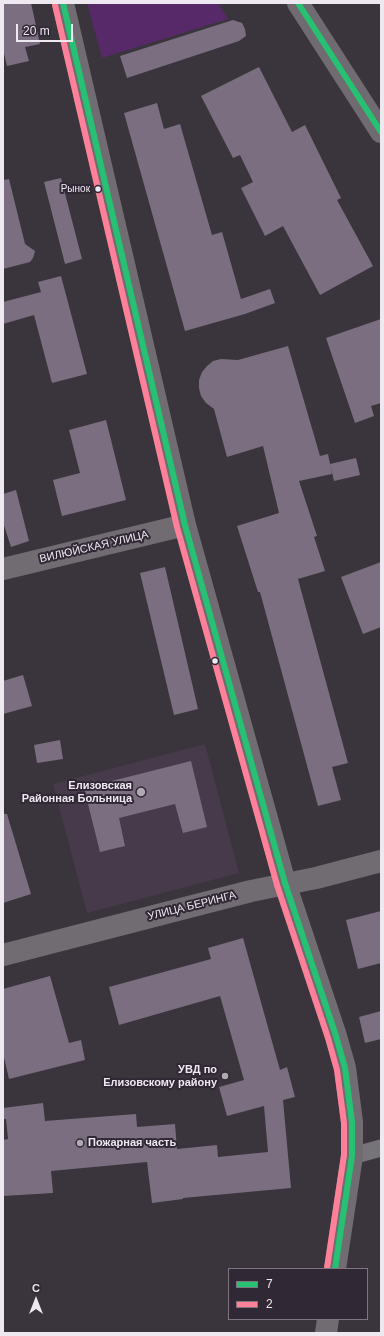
<!DOCTYPE html>
<meta charset="utf-8">
<style>
body{margin:0}
#map{position:relative;width:384px;height:1336px;overflow:hidden;background:#3a353c;font-family:Arial,sans-serif}
canvas{display:block}
.frame{position:absolute;inset:0;border:4px solid #eee8f1;pointer-events:none}
.legend{position:absolute;left:228px;top:1268px;width:140px;height:52px;box-sizing:border-box;background:#312835;border:1px solid #7d7580;margin:0;padding:5px 7px;list-style:none;font-size:12px;color:#eee8f1}
.legend li{display:flex;align-items:center;gap:8px;height:20px}
.legend b{width:20px;border:1px solid #7d7580}
.north{position:absolute;left:16px;top:1280px;width:40px;height:40px;-webkit-text-stroke:3px #312835;paint-order:stroke;rotate:0deg;font-size:11px;font-weight:700;line-height:16px;text-align:center;color:#eee8f1}
.north::after{content:'';display:block;margin:auto;width:14px;height:18px;background:#eee8f1;clip-path:polygon(50% 0,100% 100%,50% 72%,0 100%)}
.scale{position:absolute;left:16px;top:24px;width:57px;height:18px;box-sizing:border-box;border:2px solid #eee8f1;border-top:0;padding-left:5px;font-size:12px;line-height:14px;white-space:nowrap;color:#eee8f1;-webkit-text-stroke:3px #312835;paint-order:stroke}
</style>
<div id="map">
<canvas width="384" height="1336"></canvas>
<div class="frame"></div>
<ul class="legend">
<li><b style="height:5px;background:#26c172"></b>7</li>
<li><b style="height:5px;background:#ff8098"></b>2</li>
</ul>
<div class="north">С</div>
<div class="scale">20 m</div>
</div>
<script>
const g = document.querySelector('canvas').getContext('2d');
g.lineJoin = 'round';
function fillPath(path, color) {
  g.fillStyle = color;
  g.fill(path, 'evenodd');
}
function shape(rows) {
  const path = new Path2D();
  for (const r of rows) {
    path.moveTo(r[0], r[1]);
    for (let i = 2; i < r.length; i += 2) path.lineTo(r[i], r[i + 1]);
  }
  return path;
}
function trace(path, color, width, dash) {
  g.strokeStyle = color;
  g.lineWidth = width;
  g.lineCap = dash ? 'butt' : 'round';
  g.setLineDash(dash || []);
  g.stroke(path);
}
function write(font, color, halo, rows, align = 'center') {
  g.font = font + ' Arial,sans-serif';
  g.lineWidth = 4;
  g.setLineDash([]);
  g.textBaseline = 'middle';
  g.strokeStyle = halo;
  g.fillStyle = color;
  for (const [text, x, y, turn = 0] of rows) {
    g.save();
    g.translate(x, y);
    g.rotate((+turn || 0) * Math.PI / 180);
    g.textAlign = isNaN(turn) ? turn : align;
    if (halo) g.strokeText(text, 0, 0);
    g.fillText(text, 0, 0);
    g.restore();
  }
}
const built = shape([
 [205,744,239,873,87,913,53,784]
]);
const green = shape([
 [87,3,218,3,228,19,102,58]
]);
const building = shape([
 [3,3,31,3,40,44,25,47,29,61,7,66,3,49],
 [233,20,242,23,245,29,246,36,239,41,127,78,120,56],
 [259,67,292,132,305,125,341,198,337,200,373,266,320,295,283,226,265,236,241,188,253,182,240,155,233,158,201,96],
 [157,103,164,129,180,124,212,235,222,232,241,299,270,289,275,303,245,314,185,331,124,113],
 [61,178,82,259,65,264,44,182],
 [9,179,25,244,35,251,33,258,30,262,3,269,3,180],
 [61,276,87,374,52,383,34,315,3,324,3,302,41,292,38,282],
 [381,319,381,403,371,406,374,416,355,423,326,338],
 [288,346,320,456,328,454,332,474,299,481,317,536,314,537,325,571,298,579,348,763,332,767,341,800,318,806,260,592,258,592,237,526,279,513,263,446,227,457,214,409,206,403,201,396,199,388,199,380,202,372,207,366,213,361,221,359,238,360],
 [106,420,126,500,62,516,53,480,80,473,69,430],
 [356,458,360,475,334,481,330,464],
 [16,490,29,541,11,547,3,522,3,494],
 [381,562,381,627,363,634,341,577],
 [165,567,198,709,174,715,140,573],
 [23,675,32,706,3,714,3,681],
 [60,740,63,759,37,763,34,745],
 [191,761,207,827,183,833,175,804,119,818,125,846,100,852,84,788],
 [3,814,7,814,31,894,3,903],
 [381,911,381,963,358,969,346,920],
 [243,938,280,1070,287,1067,295,1097,283,1100,291,1188,183,1198,183,1199,152,1203,147,1162,51,1171,53,1193,3,1196,3,1140,8,1139,6,1119,3,1119,3,1108,43,1103,45,1121,136,1114,137,1127,175,1124,177,1149,217,1145,218,1157,268,1152,264,1106,227,1116,219,1087,244,1080,220,996,119,1025,109,987,211,959,208,948],
 [50,976,69,1043,81,1040,85,1060,9,1079,3,1053,3,989],
 [381,1011,381,1039,365,1043,359,1017]
]);
const street = shape([
 [352,1156,381,1148]
]);
const secondary = shape([
 [63,3,185,525,285,883,336,1036,345,1068,352,1122,352,1156,335,1269],
 [3,569,185,525],
 [3,955,251,891,316,878,381,861],
 [326,1333,328,1319]
]);
const primary = shape([
 [298,3,381,132]
]);
const bus1 = shape([
 [63,3,185,525,285,883,336,1036,345,1068,352,1122,352,1156,335,1269],
 [298,3,381,132]
]);
const bus2 = shape([
 [55,5,177,527,277,885,328,1038,337,1070,344,1123,344,1155,327,1268]
]);
const markers = [
 [98,189,3.5,"#eee8f1"],
 [215,661,3.5,"#eee8f1"],
 [141,792,5,"#afa9b2"],
 [225,1076,4,"#afa9b2"],
 [80,1143,4,"#afa9b2"]
];
const busNames = [
 ["Рынок",90,189]
];
const streetNames = [
 ["ВИЛЮЙСКАЯ УЛИЦА",94,547,-13],
 ["УЛИЦА БЕРИНГА",192,906,-14]
];
const poiNames = [
 ["Елизовская",132,786],
 ["Районная Больница",132,799],
 ["УВД по",217,1070],
 ["Елизовскому району",217,1083],
 ["Пожарная часть",88,1143,"left"]
];
fillPath(built, '#463a4b');
fillPath(green, '#572968');
fillPath(building, '#7a6e80');
trace(street, '#767478', 17);
trace(secondary, '#706c72', 22);
trace(primary, '#6f6b70', 22);
trace(bus1, '#26c172', 6);
trace(bus2, '#ff8098', 6);
for (const [x, y, r, color] of markers) {
  const dot = new Path2D();
  dot.arc(x, y, r, 0, 2 * Math.PI);
  g.fillStyle = color;
  g.fill(dot);
  trace(dot, '#312835', 1.5);
}
write('10px', '#eee8f1', '#312835', busNames, 'right');
write('11px', '#eee8f1', '#312835', streetNames);
write('bold 11px', '#eee8f1', '#312835', poiNames, 'right');
</script>
